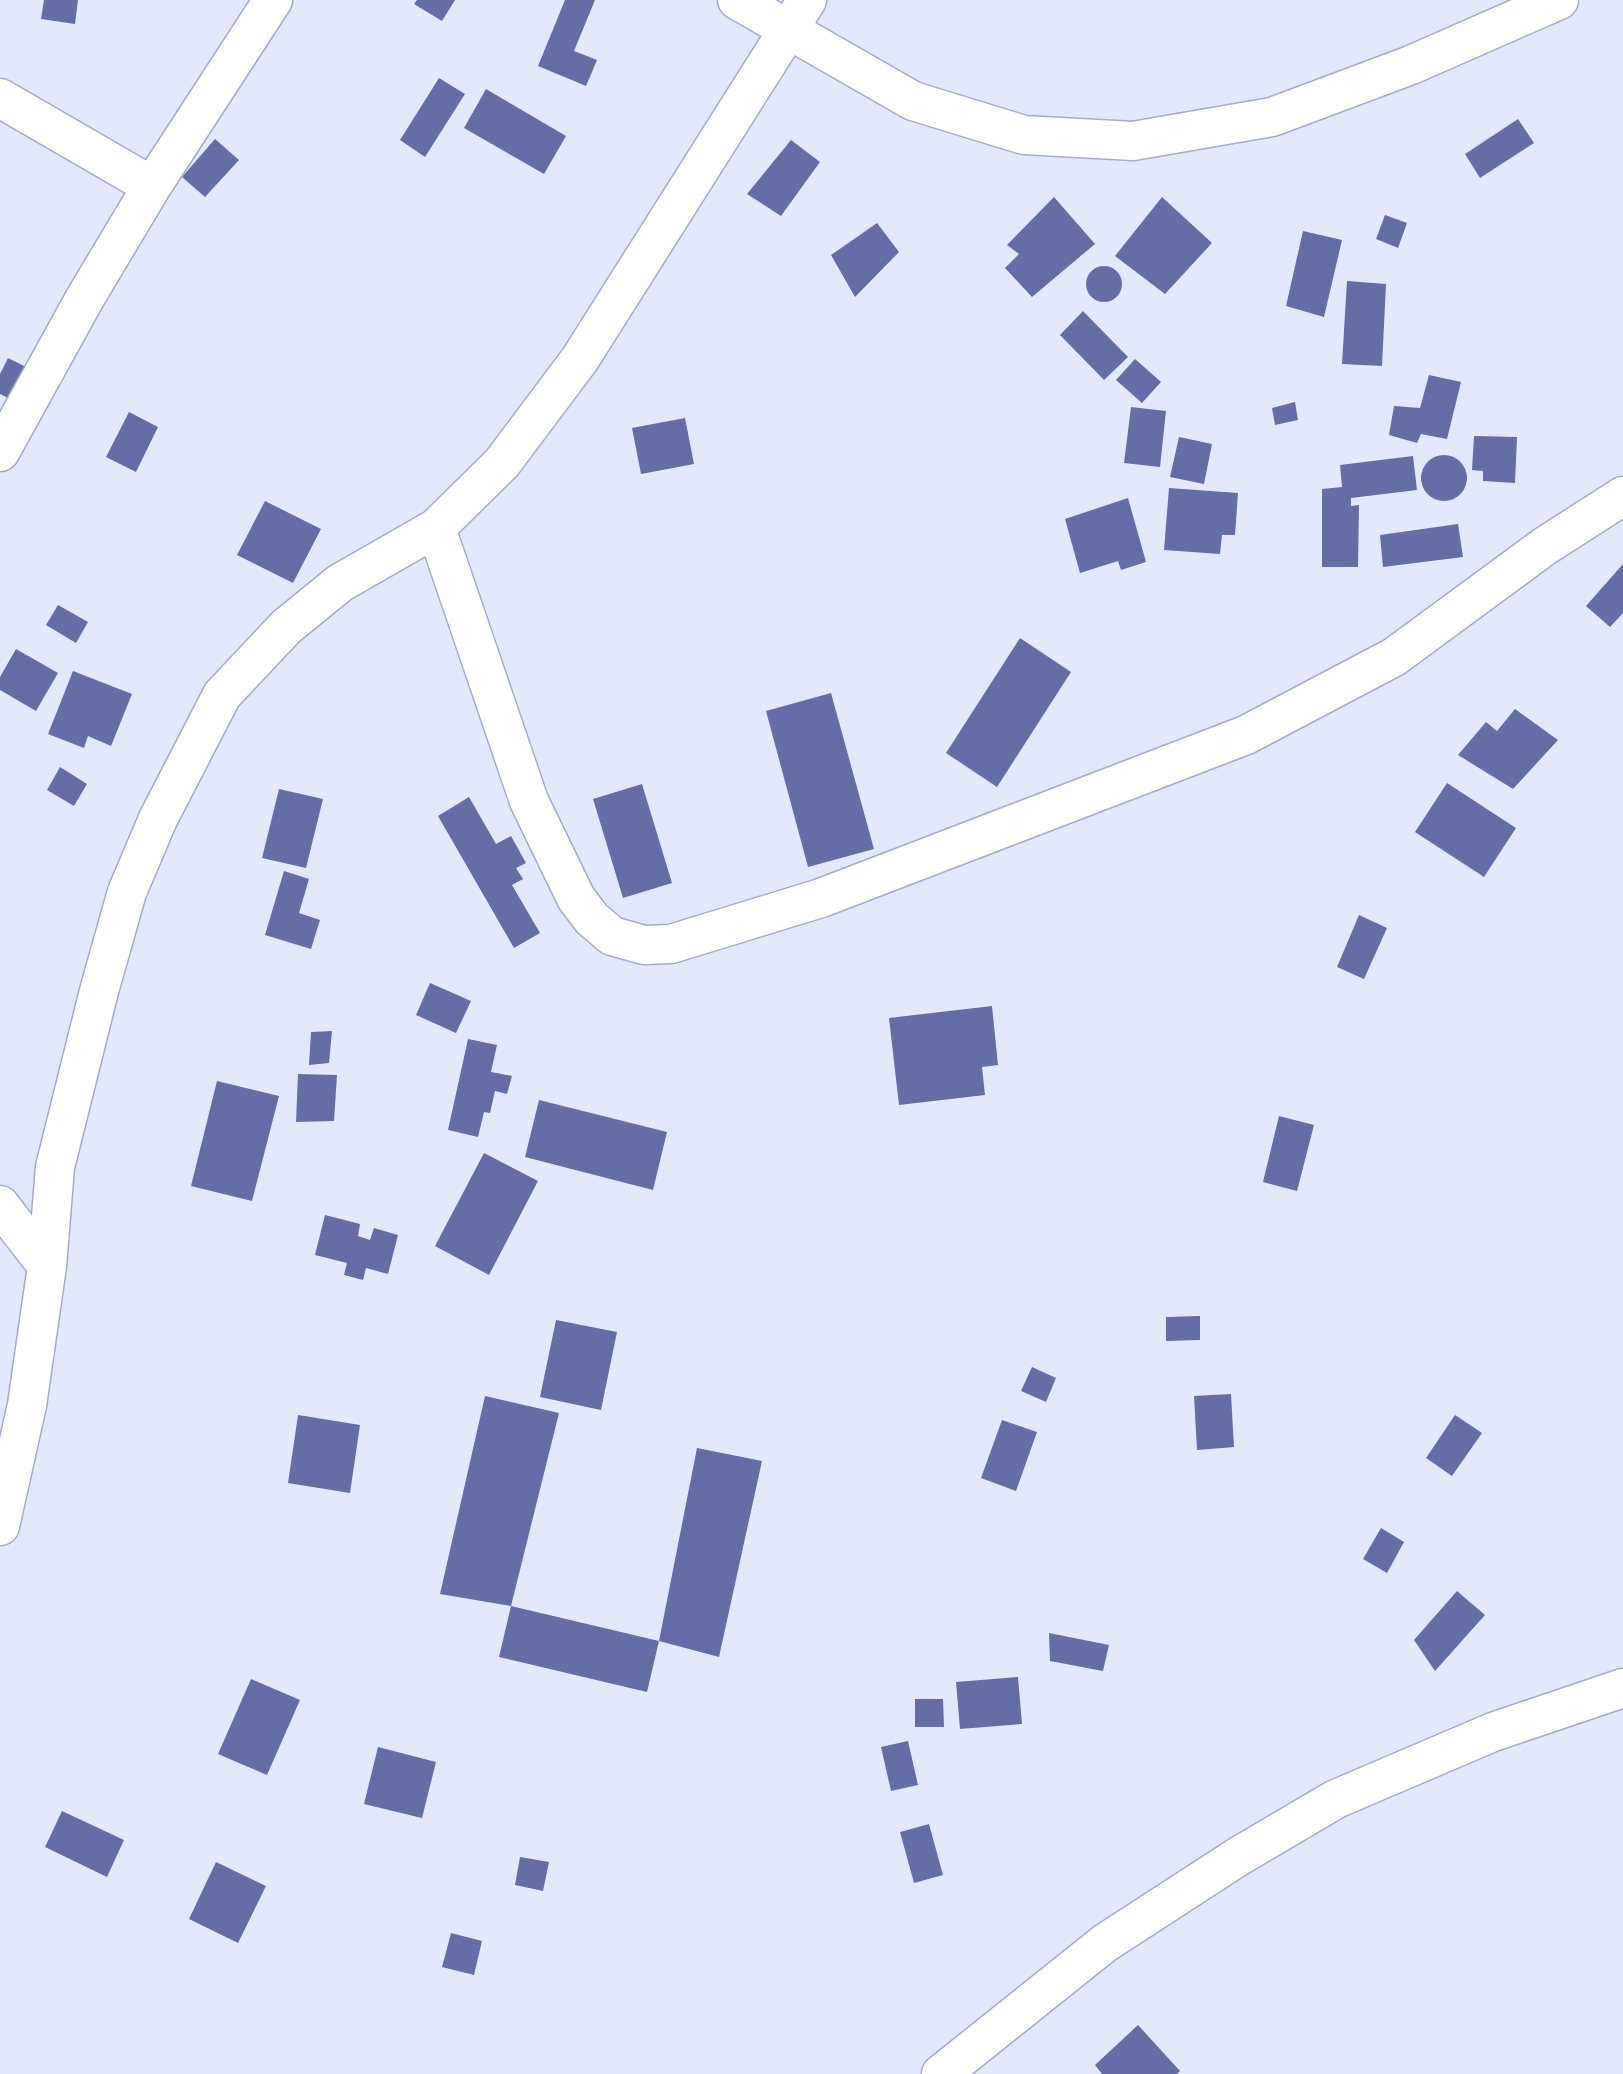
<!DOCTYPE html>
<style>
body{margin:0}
canvas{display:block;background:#e4e8fc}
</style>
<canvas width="1623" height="2074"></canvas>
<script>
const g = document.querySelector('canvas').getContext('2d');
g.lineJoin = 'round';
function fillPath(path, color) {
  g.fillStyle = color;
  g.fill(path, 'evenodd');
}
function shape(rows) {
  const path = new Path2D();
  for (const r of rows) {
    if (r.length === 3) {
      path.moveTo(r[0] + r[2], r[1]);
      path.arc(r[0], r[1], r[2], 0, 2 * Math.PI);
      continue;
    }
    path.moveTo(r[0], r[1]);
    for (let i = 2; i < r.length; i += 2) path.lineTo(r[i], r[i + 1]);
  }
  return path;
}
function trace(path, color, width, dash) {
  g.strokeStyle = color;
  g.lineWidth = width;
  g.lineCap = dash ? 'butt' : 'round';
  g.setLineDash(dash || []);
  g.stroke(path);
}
const building = shape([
 [44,0,78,0,75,24,41,19],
 [417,0,455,0,442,21,414,4],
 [565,0,595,0,574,51,597,60,586,86,538,66],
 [439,78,465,94,425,157,400,140],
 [486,89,566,136,544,174,464,128],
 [1518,119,1534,143,1480,178,1465,154],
 [215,139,239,160,205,197,182,177],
 [791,140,820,162,781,216,747,194],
 [1054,197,1095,244,1032,297,1005,268,1019,254,1007,245],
 [1162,197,1212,243,1165,294,1115,256],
 [1385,215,1407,223,1398,248,1376,239],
 [877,223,899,252,855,297,831,255],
 [1303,231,1342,240,1324,317,1286,306],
 [1104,284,18],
 [1347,281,1386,284,1382,366,1342,364],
 [1083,311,1128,357,1104,380,1060,335],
 [8,358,38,373,22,405,0,394,0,374],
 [1135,359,1161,382,1142,403,1116,380],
 [1429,375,1461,382,1447,439,1421,434,1417,443,1389,435,1394,406,1420,408],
 [1295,402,1298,420,1275,425,1272,408],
 [1131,407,1166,411,1160,467,1124,463],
 [129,412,158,427,136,472,106,457],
 [685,418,694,464,641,474,632,428],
 [1474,436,1517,437,1515,483,1483,481,1483,471,1472,470],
 [1179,437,1212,444,1204,484,1170,477],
 [1444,478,23],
 [1413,456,1417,490,1351,498,1351,506,1359,505,1358,567,1322,567,1322,489,1342,487,1340,465],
 [1169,488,1238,493,1235,535,1222,535,1220,554,1164,550],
 [1128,498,1146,562,1121,570,1118,561,1080,573,1065,519],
 [265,501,321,529,293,583,237,555],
 [1458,524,1463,557,1383,567,1380,535],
 [1623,564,1623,613,1610,627,1586,606],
 [58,605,88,622,76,643,46,625],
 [1020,638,1071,672,997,787,946,753],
 [16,649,58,673,36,711,0,690,0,677],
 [73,671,132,694,111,746,88,736,84,748,48,734],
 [831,693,874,849,808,867,766,711],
 [1515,709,1558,740,1513,789,1458,755,1486,722,1497,731],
 [60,767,87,784,74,806,47,790],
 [1447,783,1516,828,1484,877,1415,832],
 [642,784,672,883,623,898,593,799],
 [279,789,323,799,306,868,262,858],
 [469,797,496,844,511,836,526,863,516,868,523,879,512,885,540,933,514,948,438,816],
 [284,871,309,879,299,913,320,920,311,949,265,935],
 [1359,915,1387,928,1364,979,1337,967],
 [430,983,471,1001,456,1033,416,1015],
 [992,1006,998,1065,982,1067,985,1095,899,1105,889,1018],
 [332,1031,329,1063,309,1065,311,1032],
 [468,1039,497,1045,491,1072,512,1076,507,1094,495,1091,490,1113,484,1112,478,1137,448,1130],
 [298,1074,337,1075,334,1121,296,1122],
 [217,1081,279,1096,252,1201,191,1186],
 [539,1100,667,1132,653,1190,525,1157],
 [1279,1116,1314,1125,1297,1191,1263,1182],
 [484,1153,538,1181,489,1275,435,1246],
 [325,1215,360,1224,358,1236,370,1240,374,1228,398,1235,388,1274,366,1268,363,1280,344,1275,347,1263,315,1255],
 [1200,1316,1200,1340,1166,1341,1166,1317],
 [556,1320,617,1332,601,1410,540,1397],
 [1032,1367,1056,1378,1046,1402,1021,1391],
 [1231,1394,1234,1447,1197,1450,1194,1396],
 [485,1396,559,1413,511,1606,440,1594],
 [298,1415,360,1425,350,1493,288,1483],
 [1455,1415,1482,1433,1452,1476,1426,1458],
 [1002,1420,1037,1432,1016,1491,981,1478],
 [697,1448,762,1461,719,1657,659,1641],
 [1381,1528,1404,1542,1387,1573,1363,1559],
 [1457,1591,1485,1615,1435,1671,1414,1640],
 [511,1606,659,1641,647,1692,499,1657],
 [1049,1633,1109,1645,1103,1671,1050,1661],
 [1018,1677,1022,1724,960,1729,956,1682],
 [251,1679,300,1700,267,1775,218,1754],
 [915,1699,943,1699,944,1727,915,1727],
 [908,1741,918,1785,891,1791,881,1747],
 [378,1747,436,1762,422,1818,364,1804],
 [62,1811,124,1840,107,1877,45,1847],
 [929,1824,943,1875,914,1883,900,1832],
 [520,1857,549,1862,543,1891,515,1885],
 [216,1862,266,1886,238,1943,189,1919],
 [451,1933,482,1941,474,1975,442,1967],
 [1138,2025,1180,2071,1177,2074,1102,2074,1095,2065]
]);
const minor = shape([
 [737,0,913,101,1024,135,1133,141,1272,117,1411,65,1559,0],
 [0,98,152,186],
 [0,452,85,298,152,186,273,0],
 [436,528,529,801,576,898,592,919,612,936,644,945,671,944,821,898,1246,735,1394,657,1545,546,1623,496],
 [0,1205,47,1266],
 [0,1526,27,1405,47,1266,55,1167,99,991,127,892,158,819,222,695,286,627,340,583,436,528,502,463,580,359,807,0],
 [941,2074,1105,1943,1239,1856,1336,1799,1493,1732,1623,1688]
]);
fillPath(building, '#646da5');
trace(minor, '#a4abc9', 41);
trace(minor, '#fff', 38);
</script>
